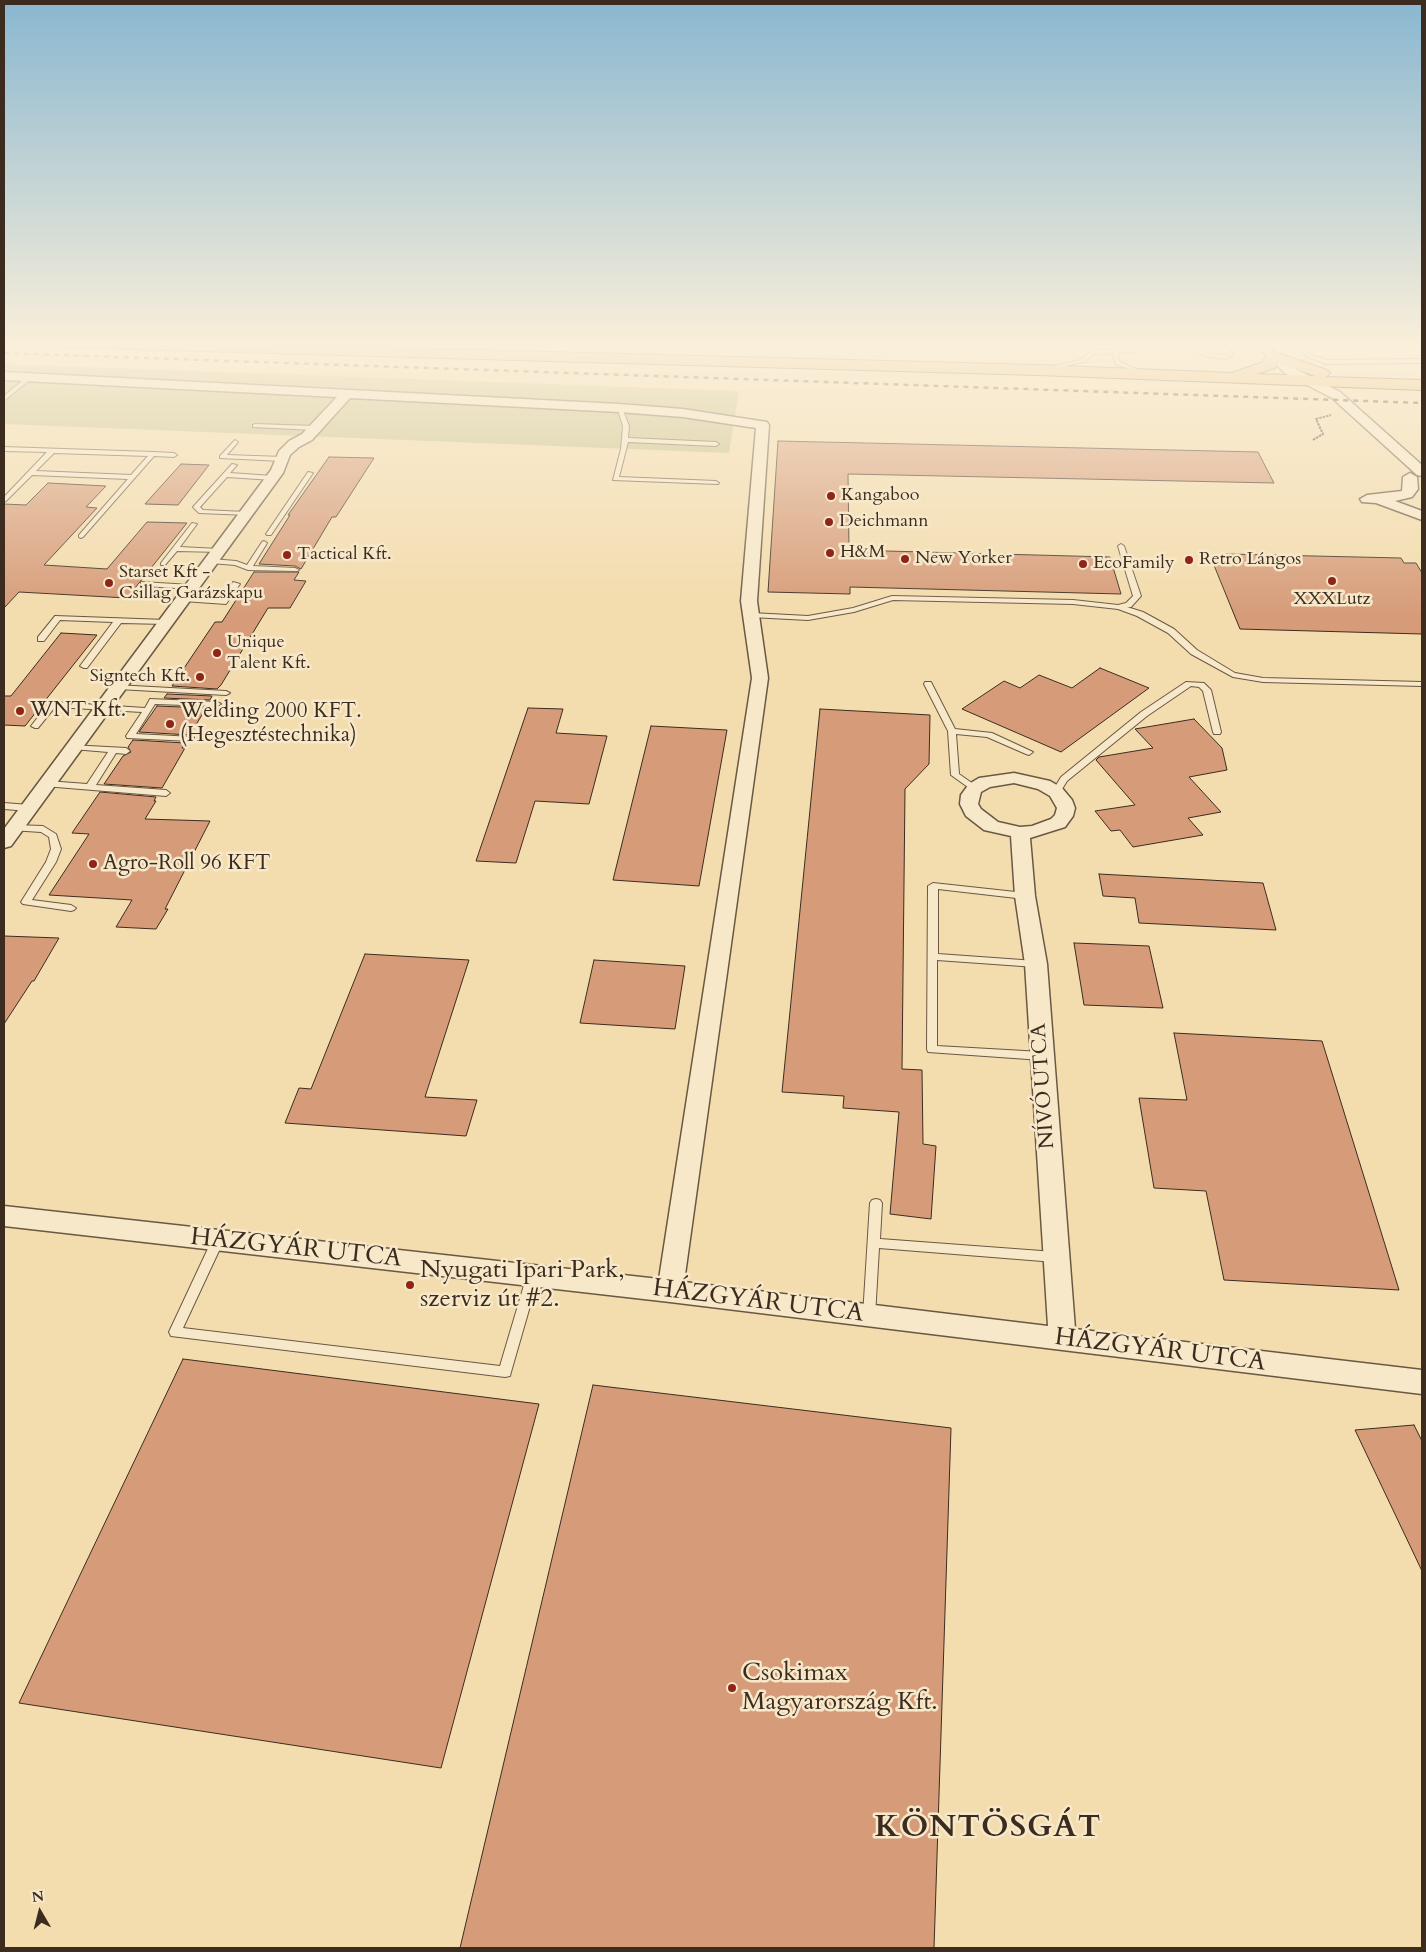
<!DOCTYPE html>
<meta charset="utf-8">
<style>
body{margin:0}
#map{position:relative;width:1426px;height:1952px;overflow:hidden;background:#f3dcad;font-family:Cardo,serif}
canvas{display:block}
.frame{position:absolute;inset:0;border:5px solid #3c2c20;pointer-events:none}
.north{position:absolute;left:15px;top:1887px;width:50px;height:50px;-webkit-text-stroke:4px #f7e8ca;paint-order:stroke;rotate:352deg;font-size:14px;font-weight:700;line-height:20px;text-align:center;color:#3c2c20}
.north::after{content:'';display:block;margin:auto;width:18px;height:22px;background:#3c2c20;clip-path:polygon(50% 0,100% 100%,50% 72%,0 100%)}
</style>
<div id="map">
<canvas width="1426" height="1952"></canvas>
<div class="frame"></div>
<div class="north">N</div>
</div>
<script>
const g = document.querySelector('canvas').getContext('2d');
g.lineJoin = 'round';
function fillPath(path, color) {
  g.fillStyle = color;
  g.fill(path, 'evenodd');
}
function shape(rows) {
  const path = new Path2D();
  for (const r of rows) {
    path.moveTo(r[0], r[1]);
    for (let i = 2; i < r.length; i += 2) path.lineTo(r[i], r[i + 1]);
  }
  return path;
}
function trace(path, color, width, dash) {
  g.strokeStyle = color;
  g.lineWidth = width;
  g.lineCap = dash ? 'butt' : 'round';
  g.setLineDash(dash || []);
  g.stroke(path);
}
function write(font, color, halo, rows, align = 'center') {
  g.font = font + ' Cardo,serif';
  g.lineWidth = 5;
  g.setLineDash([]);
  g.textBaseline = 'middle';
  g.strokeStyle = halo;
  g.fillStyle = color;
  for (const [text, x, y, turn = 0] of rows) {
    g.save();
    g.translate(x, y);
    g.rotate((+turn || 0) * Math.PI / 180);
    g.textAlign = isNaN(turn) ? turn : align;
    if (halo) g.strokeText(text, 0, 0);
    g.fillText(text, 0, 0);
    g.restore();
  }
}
const green = shape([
 [4,364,739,391,729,453,4,424]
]);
const building = shape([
 [778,441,1258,452,1274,483,848,474,849,550,1110,557,1121,594,850,587,850,594,768,592,778,441],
 [329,457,374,458,336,517,332,517,301,569,295,566,259,564,290,515,288,515,329,457],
 [181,464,209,465,178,505,145,504,181,464],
 [48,483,106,486,86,507,97,508,44,565,107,569,147,522,187,523,127,598,19,592,4,608,4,504,26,505,48,483],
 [1227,554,1401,558,1404,563,1416,563,1422,573,1422,634,1240,629,1211,558,1229,559,1227,554],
 [254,572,299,572,294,580,306,581,290,608,268,608,221,685,217,689,172,686,215,622,222,622,254,572],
 [61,633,97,635,25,726,4,725,4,696,11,696,61,633],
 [1100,668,1149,688,1061,752,962,709,1004,681,1020,688,1039,675,1072,688,1100,668],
 [167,694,212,696,210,700,164,698,167,694],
 [157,706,206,708,190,735,139,732,157,706],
 [528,708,563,709,556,733,607,736,589,804,535,801,516,863,476,861,528,708],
 [820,709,930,715,929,764,905,789,902,1069,922,1070,923,1144,936,1146,931,1219,890,1214,899,1112,843,1108,844,1096,782,1092,820,709],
 [1194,719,1222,748,1227,770,1189,777,1221,812,1188,818,1203,835,1133,847,1120,830,1111,831,1095,811,1135,805,1096,760,1099,757,1153,748,1135,729,1194,719],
 [651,726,727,730,699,886,613,880,651,726],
 [133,740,185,743,182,748,185,748,162,788,104,784,123,756,131,752,128,747,133,740],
 [100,792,156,797,154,801,156,801,145,819,210,821,165,909,168,909,156,929,116,927,132,900,49,895,89,834,72,833,100,792],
 [1099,874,1263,883,1276,930,1139,923,1135,898,1103,896,1099,874],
 [4,936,59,938,34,981,32,981,4,1024,4,936],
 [1074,943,1149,946,1163,1008,1084,1005,1074,943],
 [365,954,469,960,425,1097,477,1100,466,1136,285,1123,299,1088,311,1089,365,954],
 [594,960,685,966,675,1029,580,1023,594,960],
 [1174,1033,1322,1041,1399,1290,1224,1280,1206,1191,1154,1188,1139,1098,1187,1100,1174,1033],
 [183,1359,539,1404,441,1768,19,1703,183,1359],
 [593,1385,951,1428,934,1948,460,1948,593,1385],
 [1414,1425,1422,1441,1422,1571,1355,1430,1414,1425]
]);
const path = shape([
 [1313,440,1323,434,1316,419,1331,415]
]);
const lane = shape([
 [1082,342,1087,342,1095,350,1111,350,1113,347,1116,350,1128,349,1128,347,1132,347,1134,352,1117,353,1120,362,1148,374,1143,375,1116,364,1112,353,1094,354,1084,362,1045,370,1045,368,1080,360,1090,352,1082,342],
 [1189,342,1195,342,1206,353,1211,354,1224,355,1230,351,1232,352,1233,355,1225,359,1208,357,1202,355,1189,342],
 [1292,342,1298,342,1312,355,1327,360,1422,359,1422,363,1326,364,1308,357,1292,342],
 [28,376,33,377,4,401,4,396,28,376],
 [617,407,622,408,629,426,628,438,716,442,719,444,716,446,628,442,619,477,716,481,719,483,718,484,613,480,621,449,623,426,617,407],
 [255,424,315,426,318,428,315,430,253,427,253,425,255,424],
 [235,440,238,442,227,455,283,457,286,459,283,461,220,458,220,456,235,440],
 [4,447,153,452,174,453,177,455,174,457,154,456,83,537,81,538,79,537,79,535,128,479,32,475,6,501,4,502,4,497,47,452,4,451,4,447],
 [54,453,148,456,131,475,36,471,54,453],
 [232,464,237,465,230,473,273,476,276,478,273,480,227,477,200,507,203,510,246,512,249,514,248,515,199,513,193,507,232,464],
 [308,472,313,473,271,535,267,535,266,534,308,472],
 [192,523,197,524,180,547,219,549,221,550,221,552,177,551,165,565,161,565,161,563,192,523],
 [264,541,267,543,253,566,295,568,299,570,297,571,248,570,235,565,211,563,208,561,211,559,236,561,247,565,262,542,264,541],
 [1121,544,1124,546,1141,596,1131,607,1127,607,1143,612,1174,629,1197,650,1235,673,1263,678,1422,682,1422,686,1263,682,1233,677,1191,654,1168,633,1137,616,1118,609,1073,604,893,600,854,612,808,620,751,617,747,615,751,613,808,616,853,608,892,596,1073,600,1118,605,1126,603,1133,596,1118,546,1121,544],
 [141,582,192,585,196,587,192,589,144,586,141,586,141,582],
 [233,582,240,584,226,604,183,601,179,599,183,597,221,600,233,582],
 [55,616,166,620,170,622,166,624,121,623,87,668,84,668,80,666,113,622,60,620,44,641,38,641,38,637,55,616],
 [925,682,931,682,932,684,955,729,992,733,1033,752,1029,755,1026,754,987,737,956,734,959,774,979,788,975,791,972,790,951,775,948,731,924,684,925,682],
 [1186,682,1204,683,1211,690,1221,732,1220,734,1214,734,1213,732,1203,691,1199,687,1191,686,1147,716,1067,781,1059,794,1053,794,1052,792,1061,777,1141,712,1186,682],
 [115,685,226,691,230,693,226,695,118,689,114,687,115,685],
 [150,699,217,702,221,704,217,706,155,704,136,734,194,737,194,741,191,741,127,738,126,736,142,712,55,707,38,728,35,728,31,726,50,702,53,702,145,708,150,699],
 [70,745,126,748,130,751,126,754,116,753,96,785,166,790,170,793,166,796,44,786,43,784,44,782,47,781,87,784,108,752,73,749,69,747,70,745],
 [4,803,29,805,33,808,29,811,4,809,4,803],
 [14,825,43,826,56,834,61,849,56,862,32,900,71,905,76,908,74,910,71,911,23,904,21,902,46,862,51,849,49,837,41,832,11,830,10,828,14,825],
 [933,883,1025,893,1030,896,1025,899,938,889,938,954,1036,961,1041,964,1036,967,937,960,937,1046,1042,1052,1046,1053,1047,1056,1046,1059,1042,1060,928,1052,927,1049,928,886,933,883],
 [876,1199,880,1200,882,1203,880,1239,1055,1252,1059,1254,1061,1257,1059,1260,1055,1262,879,1248,875,1316,873,1320,869,1321,865,1320,863,1316,870,1203,872,1200,876,1199],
 [218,1235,222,1237,224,1240,183,1328,500,1366,527,1275,529,1272,533,1270,537,1272,539,1275,511,1372,510,1376,505,1377,171,1336,169,1332,212,1240,214,1237,218,1235]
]);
const street = shape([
 [1252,342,1263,342,1294,368,1340,392,1422,465,1422,476,1417,475,1332,398,1286,374,1252,342],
 [4,372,619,404,683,409,767,422,769,425,757,601,768,678,684,1282,1048,1326,1025,964,1015,896,1011,836,984,830,966,816,960,804,961,795,969,784,979,778,1014,773,1050,781,1062,788,1072,800,1075,808,1073,816,1065,827,1030,838,1035,896,1047,964,1075,1329,1422,1370,1422,1394,670,1302,4,1226,4,1206,659,1279,752,678,741,601,756,428,683,417,619,412,350,398,312,440,299,447,290,455,283,473,11,846,4,848,4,829,271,470,279,451,289,441,302,434,337,397,4,380,4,372],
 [1014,783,1038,789,1050,796,1057,808,1055,815,1051,819,1032,826,1020,827,998,822,981,809,978,804,981,792,990,787,1014,783],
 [1410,473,1417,477,1418,489,1412,497,1395,501,1422,511,1422,520,1376,503,1362,502,1360,499,1367,495,1402,491,1403,477,1410,473]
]);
const primary = shape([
 [19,342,172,342,1038,365,1232,373,1263,362,1267,352,1272,351,1327,370,1330,373,1326,377,1422,380,1422,390,1038,375,26,346,19,342],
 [1278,363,1292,368,1316,376,1256,374,1275,368,1278,363]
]);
const rail = shape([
 [4,353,1422,403]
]);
const markers = [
 [831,496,5,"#8f2418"],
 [829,522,5,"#8f2418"],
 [830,553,5,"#8f2418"],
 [287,555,5,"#8f2418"],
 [905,559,5,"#8f2418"],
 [1189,560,5,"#8f2418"],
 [1083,564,5,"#8f2418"],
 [1332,581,5,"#8f2418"],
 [109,583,5,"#8f2418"],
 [217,653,5,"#8f2418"],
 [200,677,5,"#8f2418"],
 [20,711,5,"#8f2418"],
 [170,724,5,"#8f2418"],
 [93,864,5,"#8f2418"],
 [410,1285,5,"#8f2418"],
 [732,1688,5,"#8f2418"]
];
const farPoinames = [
 ["Kangaboo",841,496],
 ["Deichmann",839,522],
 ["H&M",840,553],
 ["Tactical Kft.",297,555],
 ["New Yorker",915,559],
 ["Retro Lángos",1199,560],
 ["EcoFamily",1093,564],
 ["Starset Kft -",119,573],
 ["Csillag Garázskapu",119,594],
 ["XXXLutz",1332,600,"center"],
 ["Unique",227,643],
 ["Talent Kft.",227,664],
 ["Signtech Kft.",190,677,"right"]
];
const poiNames = [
 ["WNT Kft.",30,711],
 ["Welding 2000 KFT.",180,712],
 ["(Hegesztéstechnika)",180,736],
 ["Agro-Roll 96 KFT",103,864]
];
const streetNames = [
 ["NÍVÓ UTCA",1044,1086,-94]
];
const nearStreetnames = [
 ["HÁZGYÁR UTCA",296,1249,6],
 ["HÁZGYÁR UTCA",758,1302,7],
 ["HÁZGYÁR UTCA",1160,1351,7]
];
const nearPoinames = [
 ["Nyugati Ipari Park,",420,1271],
 ["szerviz út #2.",420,1300],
 ["Csokimax",742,1674],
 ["Magyarország Kft.",742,1703]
];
const nearDistrictnames = [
 ["KÖNTÖSGÁT",988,1829]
];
fillPath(green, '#c1bf85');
fillPath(building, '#d69c79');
trace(building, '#3c2c20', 1);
trace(lane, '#6a5843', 2);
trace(street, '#6a5843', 3);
trace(primary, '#3c2c20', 2);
trace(path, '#3c2c20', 2, [2.5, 1]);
fillPath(lane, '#f7e8ca');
fillPath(street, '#f7e8ca');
fillPath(primary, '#eabe76');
trace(rail, '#3c2c20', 2.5, [5, 5]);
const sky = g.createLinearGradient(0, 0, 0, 615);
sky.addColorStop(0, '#89b7d0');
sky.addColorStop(0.56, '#faefda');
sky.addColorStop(1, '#faefda00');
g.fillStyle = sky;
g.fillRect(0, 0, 1426, 615);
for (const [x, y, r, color] of markers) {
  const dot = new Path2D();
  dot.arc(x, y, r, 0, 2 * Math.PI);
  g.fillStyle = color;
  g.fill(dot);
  trace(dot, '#f7e8ca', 2);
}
write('18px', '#3c2c20', '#f7e8ca', farPoinames, 'left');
write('21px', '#3c2c20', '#f7e8ca', poiNames, 'left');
write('21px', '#3c2c20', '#f7e8ca', streetNames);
write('25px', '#3c2c20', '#f7e8ca', nearStreetnames);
write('25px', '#3c2c20', '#f7e8ca', nearPoinames, 'left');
g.letterSpacing = '1px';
write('bold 31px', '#3c2c20', '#f7e8ca', nearDistrictnames);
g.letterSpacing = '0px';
</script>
